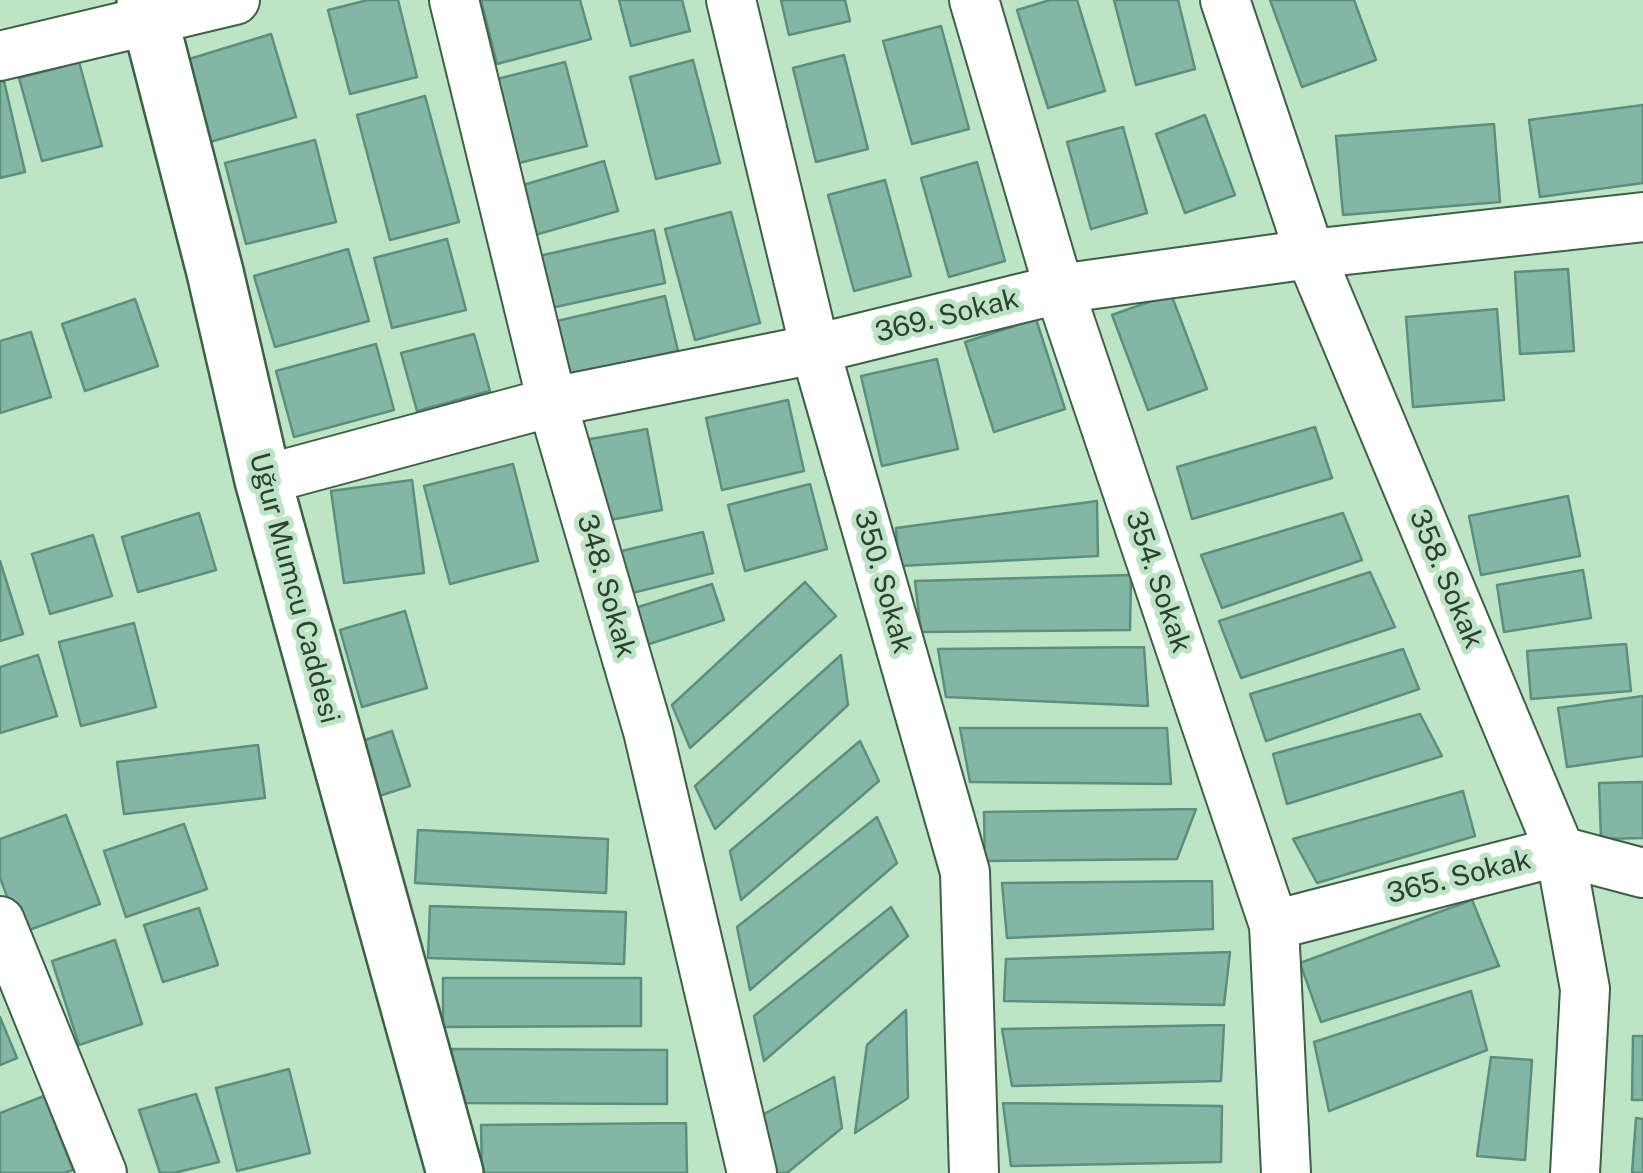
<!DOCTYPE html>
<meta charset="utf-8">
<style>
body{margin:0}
canvas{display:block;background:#bde4c5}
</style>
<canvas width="1643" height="1173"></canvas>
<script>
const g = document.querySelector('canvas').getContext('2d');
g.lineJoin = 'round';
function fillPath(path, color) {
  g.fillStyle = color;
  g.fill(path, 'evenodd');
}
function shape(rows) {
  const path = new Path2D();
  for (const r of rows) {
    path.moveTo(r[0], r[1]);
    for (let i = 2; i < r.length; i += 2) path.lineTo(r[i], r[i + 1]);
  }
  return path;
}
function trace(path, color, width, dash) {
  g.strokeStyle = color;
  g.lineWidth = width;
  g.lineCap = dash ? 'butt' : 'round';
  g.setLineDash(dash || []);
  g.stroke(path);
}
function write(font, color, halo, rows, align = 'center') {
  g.font = font + ' "Public Sans",sans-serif';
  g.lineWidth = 10;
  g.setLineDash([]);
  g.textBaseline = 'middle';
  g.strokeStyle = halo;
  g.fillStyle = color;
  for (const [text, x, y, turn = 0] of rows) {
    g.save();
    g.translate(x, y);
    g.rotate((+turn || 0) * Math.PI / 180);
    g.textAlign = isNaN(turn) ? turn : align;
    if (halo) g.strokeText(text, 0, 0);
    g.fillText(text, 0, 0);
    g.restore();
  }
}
const building = shape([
 [368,0,398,0,417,77,350,94,328,10,368,0],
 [481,0,580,0,591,39,497,64,481,0],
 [619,0,682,0,690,31,631,46,619,0],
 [781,0,845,0,850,21,789,35,781,0],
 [1050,0,1077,0,1105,91,1048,108,1017,10,1050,0],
 [1114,0,1178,0,1195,69,1136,85,1114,0],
 [1270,0,1354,0,1376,60,1302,87,1270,0],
 [941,26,969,129,912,144,883,41,941,26],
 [271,34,296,117,210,142,186,60,271,34],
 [844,55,868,149,816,162,793,68,844,55],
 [693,60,720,163,656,179,630,77,693,60],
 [79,62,102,146,42,161,19,78,79,62],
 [565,62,587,146,519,163,497,79,565,62],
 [4,81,25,172,0,178,0,82,4,81],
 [425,96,459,222,390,240,357,115,425,96],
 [1643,105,1643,183,1540,197,1529,120,1643,105],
 [1205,115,1235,195,1185,213,1156,134,1205,115],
 [1494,124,1500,202,1343,215,1336,136,1494,124],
 [1123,127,1147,213,1091,229,1067,142,1123,127],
 [315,140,336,222,246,244,225,163,315,140],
 [604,161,618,211,535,235,520,186,604,161],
 [977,162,1005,261,949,277,921,178,977,162],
 [885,180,911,276,854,291,828,195,885,180],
 [731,212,760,323,695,340,665,229,731,212],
 [654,230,665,283,551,308,539,256,654,230],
 [447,239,466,310,392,328,374,258,447,239],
 [348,249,369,321,275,347,254,276,348,249],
 [1568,269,1574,351,1520,354,1515,272,1568,269],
 [1171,294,1207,389,1148,410,1112,315,1171,294],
 [665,296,678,351,570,376,557,321,665,296],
 [135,299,158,366,85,391,62,324,135,299],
 [1497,309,1504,400,1413,407,1406,317,1497,309],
 [1036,319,1065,409,994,432,965,342,1036,319],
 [31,332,51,397,0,413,0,341,31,332],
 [474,334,490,391,417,411,401,353,474,334],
 [376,344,394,410,294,437,276,371,376,344],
 [937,359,958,449,882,466,861,376,937,359],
 [788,400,804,471,722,490,706,418,788,400],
 [1315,427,1332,478,1192,519,1177,467,1315,427],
 [647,429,662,510,600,522,585,440,647,429],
 [513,464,538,561,450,584,424,486,513,464],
 [412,480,424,573,344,583,331,491,412,480],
 [810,484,827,549,745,571,728,505,810,484],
 [1568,496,1580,556,1481,575,1469,516,1568,496],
 [1097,501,1098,556,899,566,896,528,1097,501],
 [199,513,216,570,138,592,122,537,199,513],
 [1343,513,1362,560,1222,608,1201,555,1343,513],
 [703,532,713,573,628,594,617,552,703,532],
 [93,535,112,596,50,614,32,554,93,535],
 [0,561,23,634,0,641,0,561],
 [1583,570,1591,618,1504,632,1497,585,1583,570],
 [1370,572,1395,627,1241,678,1219,621,1370,572],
 [1131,575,1130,630,921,632,915,581,1131,575],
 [805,582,836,616,690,748,672,705,805,582],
 [712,584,724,620,643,646,632,609,712,584],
 [405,611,427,688,362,707,340,630,405,611],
 [134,623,156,707,81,726,59,642,134,623],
 [1626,644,1631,691,1531,699,1527,651,1626,644],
 [1144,647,1148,706,946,697,938,649,1144,647],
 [1403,649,1419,689,1266,741,1250,694,1403,649],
 [38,655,57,716,0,733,0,667,38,655],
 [841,655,848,705,715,829,695,786,841,655],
 [1643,696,1643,756,1567,767,1558,708,1643,696],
 [1420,714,1442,756,1287,804,1273,754,1420,714],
 [960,728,1167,728,1171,784,970,782,960,728],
 [392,731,410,786,376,797,359,742,392,731],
 [860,741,879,781,741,900,730,851,860,741],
 [258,745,265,798,124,814,117,762,258,745],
 [1643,782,1643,838,1601,839,1599,783,1643,782],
 [1463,791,1475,836,1317,883,1293,839,1463,791],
 [1196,809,1177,859,985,861,984,812,1196,809],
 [66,815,100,904,21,933,0,878,0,839,66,815],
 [877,817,897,863,750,990,737,927,877,817],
 [184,824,207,889,126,917,104,851,184,824],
 [418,830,608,839,606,893,415,883,418,830],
 [1212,881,1213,929,1007,938,1002,883,1212,881],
 [1472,900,1499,966,1321,1022,1300,963,1472,900],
 [430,906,626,912,624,964,428,958,430,906],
 [891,907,908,936,764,1061,754,1016,891,907],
 [199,908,218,965,163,982,144,925,199,908],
 [115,940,142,1024,79,1045,52,961,115,940],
 [1230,952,1224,1005,1004,1001,1006,959,1230,952],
 [443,978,641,978,641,1026,443,1027,443,978],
 [1471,991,1487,1050,1329,1111,1314,1042,1471,991],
 [906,1010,908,1098,855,1133,867,1045,906,1010],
 [0,1017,17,1058,0,1065,0,1017],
 [1224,1025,1221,1081,1012,1086,1002,1029,1224,1025],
 [1633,1036,1643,1036,1643,1100,1632,1100,1633,1036],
 [452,1049,667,1050,667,1104,452,1103,452,1049],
 [1491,1057,1532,1060,1525,1160,1477,1156,1491,1057],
 [289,1069,310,1153,237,1171,216,1088,289,1069],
 [834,1077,842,1128,787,1173,773,1173,762,1115,834,1077],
 [196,1094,219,1162,174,1173,160,1173,139,1110,196,1094],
 [44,1096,73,1170,64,1173,0,1173,0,1113,44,1096],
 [1003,1103,1222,1106,1221,1162,1011,1166,1003,1103],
 [1636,1118,1643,1119,1643,1173,1632,1173,1636,1118],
 [686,1123,687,1173,482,1173,481,1125,686,1123]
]);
const street = shape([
 [454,0,552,402,648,731,752,1173],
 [731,0,815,349,965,872,974,1173],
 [974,0,1059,289,1274,925,1286,1173],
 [1225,0,1310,254,1560,851,1585,989,1575,1173],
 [0,56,235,0],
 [263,480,552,402,815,349,1059,289,1310,254,1643,217],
 [0,921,102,1173],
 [1274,925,1560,851,1643,873]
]);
const secondary = shape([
 [145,0,215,272,263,480,455,1173]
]);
const streetNames = [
 ["369. Sokak",947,316,-14],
 ["358. Sokak",1446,579,67],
 ["350. Sokak",883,582,74],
 ["354. Sokak",1158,582,71],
 ["348. Sokak",606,586,74],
 ["Uğur Mumcu Caddesi",294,588,75],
 ["365. Sokak",1459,877,-14]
];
fillPath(building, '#84b6a5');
trace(building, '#5d8f7e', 2.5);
trace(street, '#3d6046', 52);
trace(secondary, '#3d6046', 60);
trace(street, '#fff', 48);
trace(secondary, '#fff', 55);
write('28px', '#2f3f33', '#bde4c5', streetNames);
</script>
